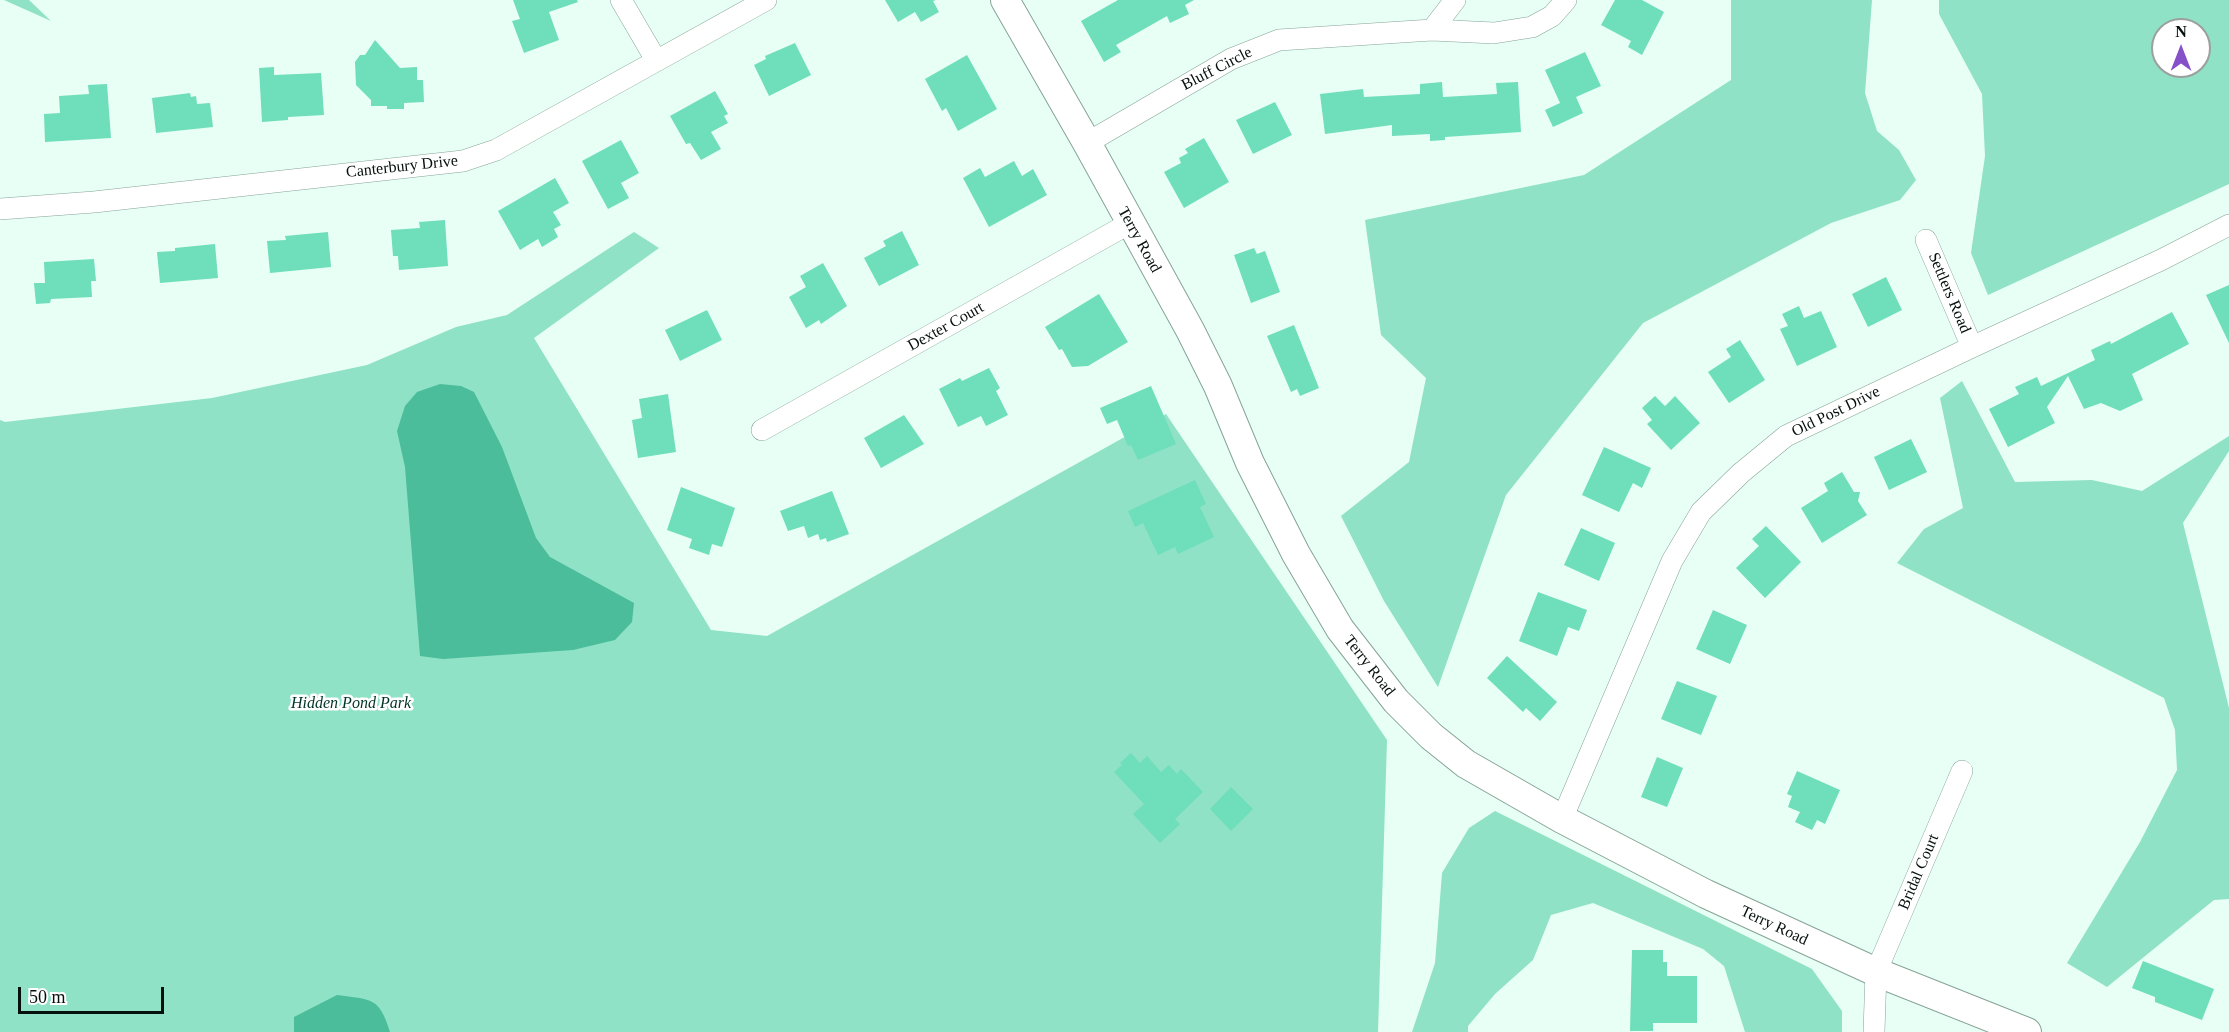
<!DOCTYPE html>
<style>
body{margin:0}
#map{position:relative;width:2229px;height:1032px;overflow:hidden;background:#e7fff5;font-family:"Times New Roman",serif}
canvas{display:block}
.north{position:absolute;left:2151px;top:18px;width:60px;height:60px;box-sizing:border-box;background:#fff;border:2px solid #9b9f9e;border-radius:50%;rotate:0deg;font-size:16px;font-weight:700;line-height:24px;text-align:center;color:#06100c}
.north::after{content:'';display:block;margin:auto;width:21px;height:27px;background:#8651c8;clip-path:polygon(50% 0,100% 100%,50% 72%,0 100%)}
.scale{position:absolute;left:18px;top:987px;width:146px;height:27px;box-sizing:border-box;border:3px solid #06100c;border-top:0;padding-left:8px;font-size:18px;line-height:21px;white-space:nowrap;color:#06100c;-webkit-text-stroke:4px #fff;paint-order:stroke}
</style>
<div id="map">
<canvas width="2229" height="1032"></canvas>
<div class="north">N</div>
<div class="scale">50 m</div>
</div>
<script>
const c = document.querySelector('canvas').getContext('2d');
c.lineJoin = 'round';
function paint(path, color) {
  c.fillStyle = color;
  c.fill(path, 'evenodd');
}
function trace(path, color, width, dash) {
  c.strokeStyle = color;
  c.lineWidth = width;
  c.lineCap = dash ? 'butt' : 'round';
  c.setLineDash(dash || []);
  c.stroke(path);
}
function label(font, color, halo, rows, align = 'center') {
  c.font = font + ' "Times New Roman",serif';
  c.lineWidth = 5;
  c.setLineDash([]);
  c.textBaseline = 'middle';
  c.strokeStyle = halo;
  c.fillStyle = color;
  for (const [text, x, y, turn = 0] of rows) {
    c.save();
    c.translate(x, y);
    c.rotate((+turn || 0) * Math.PI / 180);
    c.textAlign = isNaN(turn) ? turn : align;
    if (halo) c.strokeText(text, 0, 0);
    c.fillText(text, 0, 0);
    c.restore();
  }
}
paint(new Path2D(`
 M4,0H29L51,21Z
 M1731,0H1872L1865,93L1877,131L1899,150L1916,180L1900,200L1831,223L1643,323L1506,495L1438,687L1384,601L1341,516L1409,462L1426,378L1381,335L1365,220L1584,175L1731,80Z
 M1939,0H2229V184L1988,295L1971,253L1985,156L1982,94L1939,14ZM2163,30H2199V66H2163Z
 M634,232L659,248L534,338L711,630L767,636L1166,414L1387,740L1378,1032H0V420L5,422L212,398L367,365L456,327L507,315Z
 M1962,381L2015,482L2092,480L2142,491L2229,436V451L2183,523L2229,708V899L2214,900L2107,987L2067,963L2140,842L2177,770L2175,730L2164,698L1897,563L1924,529L1963,508L1940,398Z
 M1495,811L1812,969L1842,1011V1032H1745L1724,966L1703,949L1593,903L1551,915L1533,960L1495,994L1468,1026V1032H1412L1435,963L1442,873L1469,828Z`), '#8fe2c5');
paint(new Path2D(`
 M440,384L461,386L474,392L502,447L536,538L550,557L634,603L632,622L615,640L573,650L443,659L420,656L405,467L397,431L405,406L417,392Z
 M337,995C371,1000 379,996 390,1032H294V1017Z`), '#4bbd9a');
paint(new Path2D(`
 M513,0H577L578,2L549,12L559,40L524,53L512,21L520,19Z
 M885,0H936L933,1L939,12L921,22L915,12L898,22Z
 M1118,0H1194L1185,5L1189,14L1170,23L1167,16L1116,45L1121,52L1104,62L1081,21Z
 M1615,0H1642L1664,12L1642,55L1628,47L1631,41L1601,25Z
 M375,40L400,68L417,67V80H423L424,102L404,103V109H387V106H371V100L356,85L355,62L360,55H365Z
 M795,43L811,75L769,96L754,65L766,59L765,56Z
 M1585,52L1601,86L1576,97L1583,113L1553,127L1545,110L1560,103L1545,70Z
 M967,55L997,109L958,131L946,108L942,111L925,79Z
 M274,67V75L321,73L324,115L288,117V120L262,122L259,68Z
 M1442,82L1443,97L1497,94L1496,83L1518,82L1521,132L1445,137V140L1430,141V134L1392,136V125L1325,134L1320,94L1363,89L1364,97L1420,94V84Z
 M107,84L111,138L45,142L44,114L60,113L59,96L89,94L88,85Z
 M715,91L728,114L724,116L728,123L711,132L721,149L701,160L690,143L686,144L670,116Z
 M190,93L191,97L196,96L197,104L210,103L213,127L156,133L152,98Z
 M1275,102L1292,135L1253,154L1236,120Z
 M1204,138L1229,182L1184,208L1164,172L1181,163L1179,158L1188,153L1185,149Z
 M621,140L639,173L621,183L629,198L608,209L582,161Z
 M1014,161L1022,176L1033,169L1047,195L989,227L963,178L980,168L985,177Z
 M555,178L569,203L553,212L561,225L554,229L558,237L542,247L538,239L520,250L498,211Z
 M445,220L448,266L399,270L398,256H393L391,230L420,228L419,222Z
 M902,231L919,265L879,286L864,258L886,246L883,241Z
 M328,232L331,267L270,273L267,241L286,240L285,236Z
 M215,244L218,278L160,283L157,252L175,251V248Z
 M1254,248L1257,254L1265,251L1280,292L1251,303L1234,255Z
 M94,259L96,281H91L92,297L51,299L50,303L36,304L34,283H45L44,262Z
 M823,263L847,306L821,324L819,320L806,328L789,297L806,287L800,276Z
 M1886,277L1902,310L1868,327L1852,294Z
 M2229,285V343L2206,295Z
 M1099,294L1128,342L1088,366L1072,367L1062,349L1059,350L1045,327Z
 M1799,306L1804,318L1821,311L1837,347L1797,366L1780,329L1788,326L1782,314Z
 M707,310L722,340L680,361L665,330Z
 M2172,312L2189,344L2132,374L2143,400L2120,411L2101,403L2084,409L2068,376L2047,407L2055,423L2008,447L1989,409L2019,394L2015,387L2037,377L2041,386L2095,360L2091,350L2110,341L2111,344Z
 M1294,325L1319,388L1300,396L1297,389L1291,392L1267,336Z
 M1740,340L1765,380L1729,403L1708,372L1731,357L1726,349Z
 M989,368L1000,388L996,391L1008,415L986,426L981,416L958,427L939,389L960,378L962,381Z
 M1151,386L1176,444L1138,460L1131,445L1128,446L1117,420L1107,424L1100,408Z
 M668,394L676,452L638,458L632,420L642,418L639,399Z
 M1655,396L1665,406L1675,396L1700,423L1671,450L1647,424L1652,420L1642,408Z
 M904,415L924,444L881,468L864,438Z
 M1911,439L1927,472L1889,490L1874,457Z
 M1604,447L1651,468L1642,488L1633,483L1619,512L1582,495Z
 M1842,472L1854,492H1860L1858,501L1867,515L1822,543L1801,508L1828,491L1824,483Z
 M1195,480L1206,504L1200,507L1214,537L1178,554L1175,547L1158,555L1143,523L1135,527L1128,511Z
 M681,487L735,508L722,547L712,544L709,555L689,548L692,539L667,530Z
 M832,491L849,534L827,542L826,538L820,540L818,534L808,538L804,526L788,531L780,511Z
 M1766,526L1801,562L1765,598L1736,568L1759,546L1752,539Z
 M1581,528L1615,543L1599,581L1564,565Z
 M1538,592L1587,610L1579,631L1568,627L1557,656L1519,641Z
 M1713,610L1747,625L1730,664L1696,649Z
 M1507,656L1557,702L1540,721L1526,708L1523,712L1487,678Z
 M1677,681L1717,696L1701,735L1661,719Z
 M1131,753L1140,763L1147,756L1161,772L1169,765L1177,774L1181,769L1203,792L1175,819L1180,824L1160,843L1133,814L1144,804L1114,772L1122,765L1120,763Z
 M1657,757L1683,768L1667,807L1641,797Z
 M1797,771L1840,790L1825,824L1817,820L1812,830L1795,822L1800,812L1788,807L1792,796L1787,794Z
 M1231,787L1253,809L1231,831L1210,809Z
 M1632,950H1663V962H1667V976H1697V1023H1653V1031H1630Z
 M2143,961L2214,989L2202,1020L2155,1002V997L2132,988Z`), '#6fdeba');
const street = new Path2D(`
 M621,0L656,60
 M1432,30L1455,0
 M1087,143L1231,59L1279,40L1432,30L1494,33L1532,27L1552,16L1566,0
 M0,209L94,202L463,161L496,150L766,0
 M1926,240L1972,347
 M762,430L1130,223
 M1562,819L1672,561L1701,512L1741,473L1786,436L1972,347L2161,260L2229,225
 M1874,1032L1876,972L1962,771`);
const secondary = new Path2D(`
 M1005,0L1087,143L1190,330L1218,386L1250,463L1296,554L1340,629L1396,701L1431,736L1466,764L1562,819L1706,894L1876,972L2027,1032`);
trace(street, '#87a398', 22);
trace(secondary, '#87a398', 30);
trace(street, '#fff', 21);
trace(secondary, '#fff', 28);
label('16px', '#06100c', '#fff', [
 ["Bluff Circle",1217,69,-27],
 ["Canterbury Drive",402,167,-6],
 ["Terry Road",1139,240,61],
 ["Settlers Road",1949,293,67],
 ["Dexter Court",946,327,-29],
 ["Old Post Drive",1836,412,-26],
 ["Terry Road",1369,666,52],
 ["Bridal Court",1919,872,-67],
 ["Terry Road",1774,926,25]
]);
label('italic 16px', '#003325', '#fff', [
 ["Hidden Pond Park",351,704]
]);
</script>
